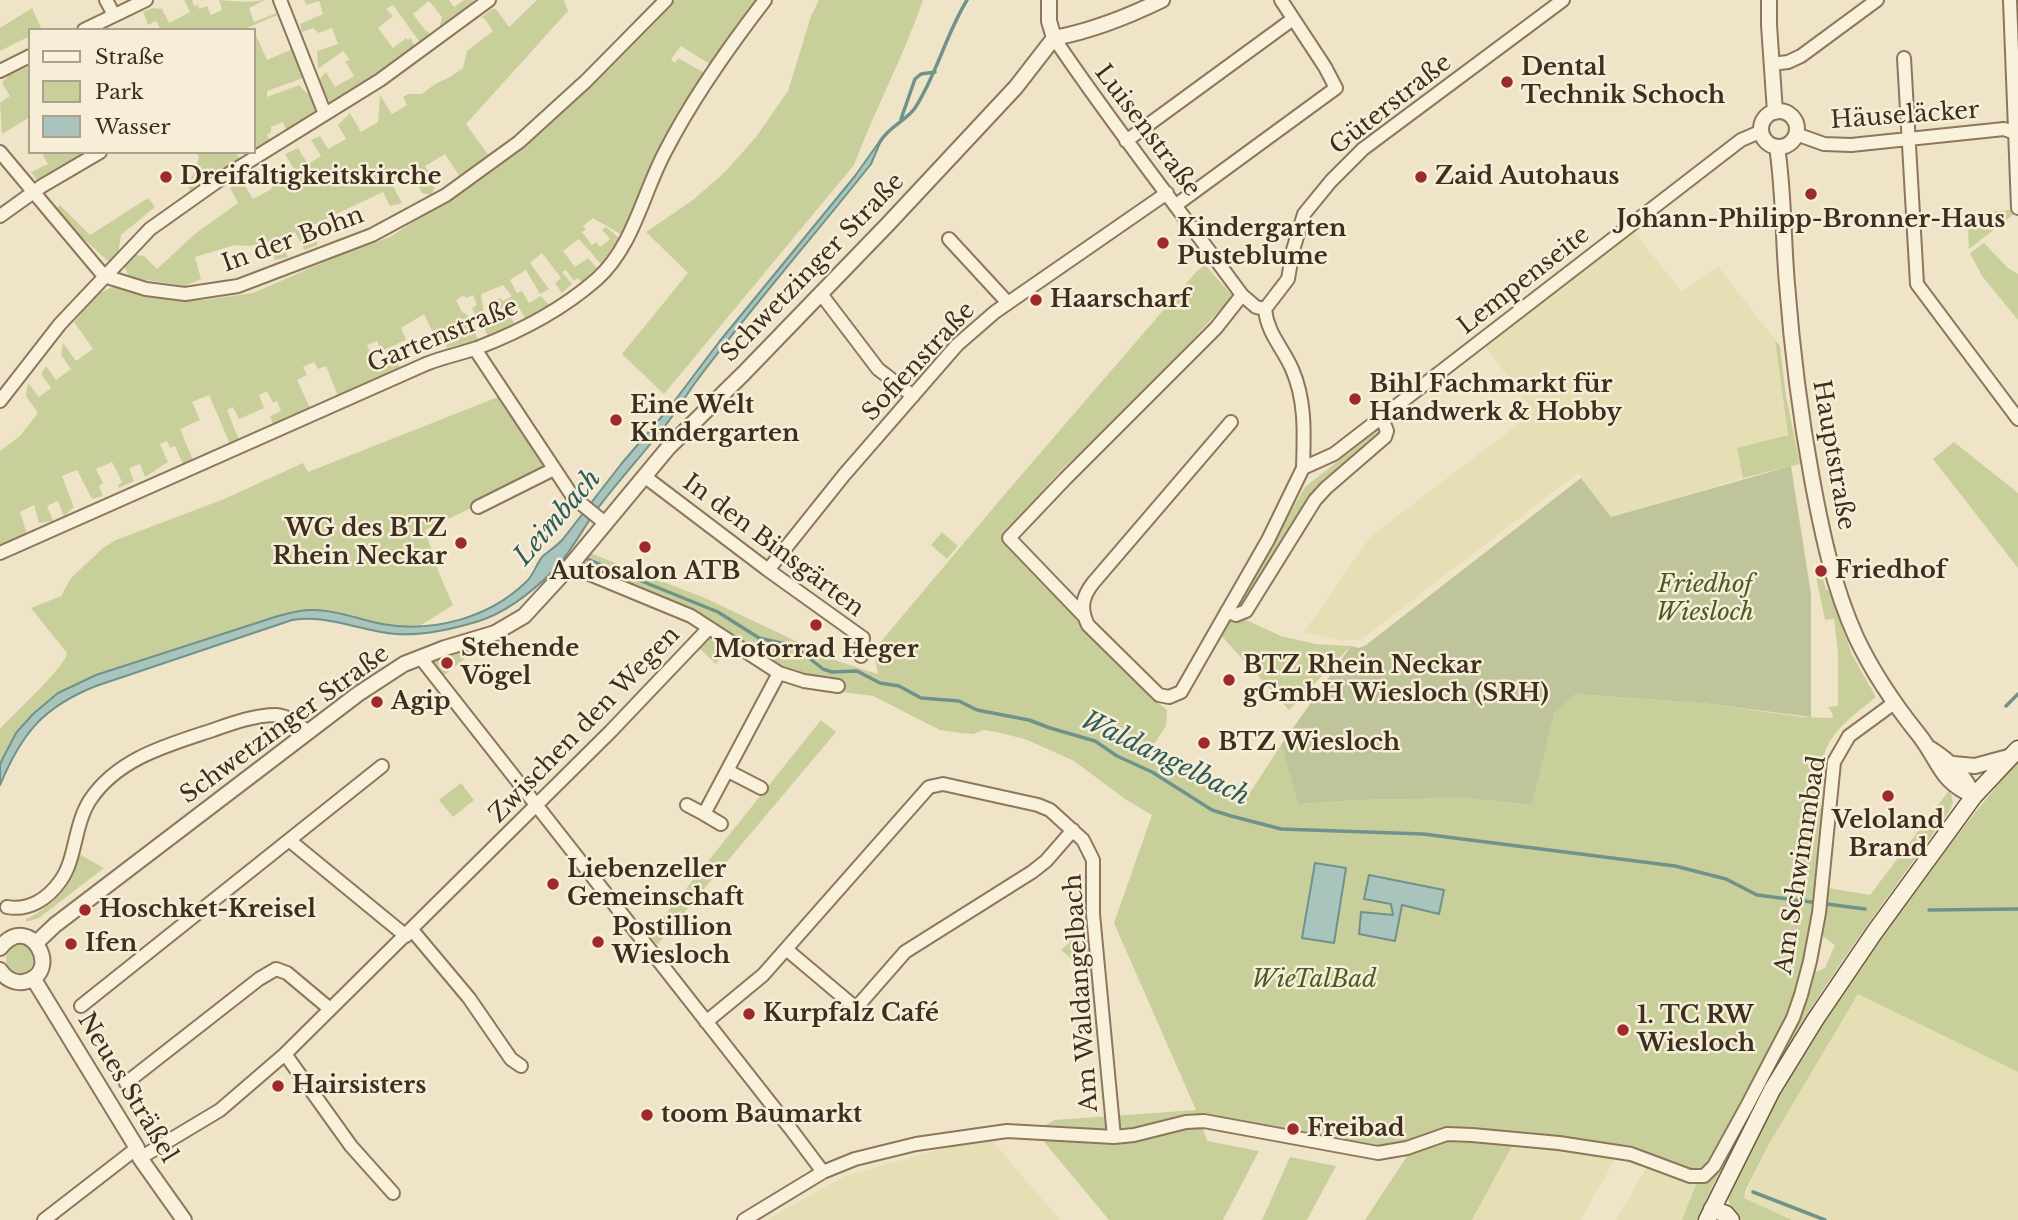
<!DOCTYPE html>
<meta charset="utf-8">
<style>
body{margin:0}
#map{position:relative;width:2018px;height:1220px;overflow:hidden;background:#f0e4c8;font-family:"Libre Baskerville",serif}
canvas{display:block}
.legend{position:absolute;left:28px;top:28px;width:228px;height:126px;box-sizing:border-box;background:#f7eed8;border:2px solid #ada18e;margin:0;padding:9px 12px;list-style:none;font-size:21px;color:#3d2e20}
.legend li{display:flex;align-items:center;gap:14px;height:35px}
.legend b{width:35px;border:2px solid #ada18e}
</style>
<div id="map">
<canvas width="2018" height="1220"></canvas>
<ul class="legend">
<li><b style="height:9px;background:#faf1dc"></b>Straße</li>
<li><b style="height:19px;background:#c9cf9b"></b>Park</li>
<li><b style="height:19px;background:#a9c4bc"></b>Wasser</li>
</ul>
</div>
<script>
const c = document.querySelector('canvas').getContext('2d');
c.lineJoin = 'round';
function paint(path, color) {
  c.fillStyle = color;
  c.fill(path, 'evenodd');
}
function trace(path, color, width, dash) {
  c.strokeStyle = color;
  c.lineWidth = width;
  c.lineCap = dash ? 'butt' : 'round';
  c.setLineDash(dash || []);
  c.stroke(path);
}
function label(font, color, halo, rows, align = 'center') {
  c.font = font + ' "Libre Baskerville",serif';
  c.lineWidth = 5;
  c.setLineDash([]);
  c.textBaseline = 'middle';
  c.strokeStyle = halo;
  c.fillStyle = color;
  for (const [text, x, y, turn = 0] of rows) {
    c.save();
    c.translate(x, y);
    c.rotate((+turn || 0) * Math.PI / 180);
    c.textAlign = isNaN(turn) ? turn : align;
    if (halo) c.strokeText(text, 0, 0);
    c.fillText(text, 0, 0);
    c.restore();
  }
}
paint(new Path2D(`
 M1634,232L1682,292L1718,266L1775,340L1788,436L1738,448L1743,478L1611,517L1578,473L1362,639L1342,641L1304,632L1371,536L1534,412L1485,346Z
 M1858,994L2018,1072V1220H1792L1744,1198L1769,1144Z
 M988,1136L1060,1220H766L845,1176Z
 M1512,1146L1616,1158L1580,1220H1472Z
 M1647,1167L1696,1184L1682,1220H1616Z`), '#e6deb5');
paint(new Path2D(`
 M184,0H192L194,6L198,5L199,9L207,6L211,15L222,10L219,0L247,2L265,0L249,8L254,22L279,12L280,14L242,30H161L156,21L148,25L143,12L153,8L162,9L169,23L190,12Z
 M304,0H449L454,7L464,0H473L475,3L439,29L442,17L429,1L413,14L425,30L432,35L421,44L393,5L386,9L393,16L378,28L393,48L406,38L408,40L411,38L415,48L366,83L331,105L319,80L326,72L335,87L354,76L345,61L350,60L343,51L318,69L317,51L338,44L332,28L318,33L313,28L302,32L300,24L323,14L319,1L306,5Z
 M537,0H564L568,11L466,124L489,156L460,177L445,154L425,166L436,184L431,195L422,193L411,173L392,184L402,203L390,206L383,192L311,226L318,245L304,250L295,232L280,239L288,257L275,260L269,241L250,246L235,245L195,257L201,279L185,286L129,277L124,265L136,255L144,256L157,269L196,233L238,203L230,188L242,181L253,199L270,190L280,177L294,169L285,154L298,148L308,164L321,156L311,140L320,136L328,149L346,139L338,125L350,113L361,132L378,122L380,95L392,114L407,105L403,97L408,94H422L435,84L450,77L463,68L467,51L493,31L484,18H481L492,9H496L509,27Z
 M674,0H758L711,65L681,46L671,59L675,63L678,58L705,73L658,152L622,235L593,218L583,226L586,229L582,232L592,245L596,242L600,247L610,239L602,230L606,227L619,238L601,264L579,239L563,251L575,267L588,258L597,268L582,282L578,278L574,281L566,270L562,272L572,284L562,293L555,283L561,278L542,253L530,263L549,289L540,294L526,270L510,280L517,293L522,291L529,303L541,296L549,305L525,318L519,308L512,314L507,307L499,309L496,300L500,298L503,301L512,296L503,285L481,294L484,314H487L491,324L511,317L514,323L489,337L472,308L477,305L473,295L466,298L464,295L456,300L462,312L468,315L478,340L447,348L445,341L441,342L437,333L434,335L424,314L401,328L406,340L381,351L377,341L367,345L376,366L396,357L400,368L338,396L326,366L318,369L314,362L303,367L307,375L297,380L310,408L273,424L270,416L281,411L277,401L273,403L267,391L259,395L264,408L239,419L233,407L227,410L239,440L230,444L209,395L192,402L200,420L180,429L193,460L183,464L175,446L170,448L167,441L160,444L168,462L145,477L140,464L129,468L134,481L119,488L118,485L122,482L112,462L96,469L103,483L99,486L103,496L92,499L77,470L62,476L74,507L64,516L58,501L47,506L53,521L39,523L34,505L20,512L27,534L0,548V451L20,436L38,413L26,396L28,383L39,397L51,388L41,374L46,366L56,380L71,369L61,355L63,343L76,361L93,349L74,322L98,294L114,286L148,297L203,300L253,293L340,255L390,237L471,184L544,130L622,54Z
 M819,0H923C904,56 875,109 854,165L664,394L622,354L688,273L646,232L693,200L725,172L756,137L788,91L811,16Z
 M32,8L42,30H30V36L0,51V28Z
 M254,31L267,60L295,48L306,77L267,91V97L299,85L313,99L316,107L314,113L287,132L283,122L271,127V132L267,135L271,142L248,158L244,152H254Z
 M30,66V117L2,134L0,103L10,96L2,83L8,76Z
 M41,152H88L38,182L31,172L48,164Z
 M196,152H236L241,160L192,193L188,188L199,158Z
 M148,198L155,207L121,235L118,254L109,262L53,211L60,205L90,235Z
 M2011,210L2014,214L1969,249L1967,213Z
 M1984,243L2008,268L2018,274V320L1982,276L1970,253Z
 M1205,265L1233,296L1136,400L1060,471L1004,535L1147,694L1167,710L1166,726L1148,753L1242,805L1281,745L1298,804L1358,800L1466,798L1532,805L1555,712L1576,694L1702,703L1803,717L1832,718L1833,715L1828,707L1838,706V653L1834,619L1825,620L1814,567L1819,565L1826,589L1830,592L1852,655L1876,697C1859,711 1840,724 1829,743C1812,774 1825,851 1828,888L1870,895L1950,789L1953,803L1949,812C1893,890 1834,967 1786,1050C1754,1105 1723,1162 1697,1220H1682L1696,1184L1616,1158L1512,1146L1472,1220H1365L1409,1153L1379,1156L1203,1128L1207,1141L1259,1151L1223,1220H1109L1040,1137L1039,1128L1055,1120L1196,1110L1114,923L1152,815L1125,799L1074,761L1025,739L996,732L983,730L973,734L961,733L940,730L873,696L842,692L804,681L709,628L704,616L585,565L584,561L590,553L707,599L840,662L878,674L875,658L878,645L1005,494L1197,271ZM1821,935L1835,945L1825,968L1816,972Z
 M1775,340L1780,346L1786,396L1800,464L1743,478L1737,448L1788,435Z
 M498,397L547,472L425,530L439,573L453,605L418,627L383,624L315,610L278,616C239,629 200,643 161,655C84,680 39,685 0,764V729C13,714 65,668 67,653L31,608L61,596L71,578L103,548L116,540L224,499L303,463L308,472Z
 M1379,429L1378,438L1324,479L1288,532L1245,603L1240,607L1238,602L1305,487Z
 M1954,442L2018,493V568L1933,459Z
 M942,532L958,546L947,559L931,545Z
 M1223,619L1246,620L1281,636L1315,644L1351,646L1289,710L1217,631Z
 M710,638L715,639L727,650L716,664L698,647L706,639Z
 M483,644L442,677L430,661Z
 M821,720L836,732L657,945L649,935Z
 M2018,761V1072L1858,994L1769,1144L1746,1189L1744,1198L1792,1220H1742C1734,1212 1728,1207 1728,1195C1802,1037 1905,894 2018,761Z
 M461,783L474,800L453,817L439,800Z
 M77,853L104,868L39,918L26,922V919C44,911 64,895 73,876C76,870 76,860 77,853Z
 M1088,914L1091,961L1076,963L1061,950L1069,943V934Z
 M6 959a14 14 0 1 1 28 0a14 14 0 1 1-28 0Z
 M1290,1157L1336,1166L1307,1220H1262Z`), '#c9cf9b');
paint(new Path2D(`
 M1791,466L1811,594V717L1702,703L1576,694L1555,712L1532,805L1466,798L1358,800L1298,804L1281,745L1351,646L1359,648L1366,645L1581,478L1611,517Z`), '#bfc49a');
const water = new Path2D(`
 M882,138L871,164C813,237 751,308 695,383C685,397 676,412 665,426C643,454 619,480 598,508C582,529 571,553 553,571C533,591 507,612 479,621C453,629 423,636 396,634C360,631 328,614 292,620L96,686C43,707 22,733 0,785V764L16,733L33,714L58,693L96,675L278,616C289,613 302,609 314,610C337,610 360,620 382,624C433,633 489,618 526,582C534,575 537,562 543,556C550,550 557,546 563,539L622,463L670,407L719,342L855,176Z
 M1315,863L1346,868L1334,943L1302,938Z
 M1369,875L1444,890L1439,914L1402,905L1395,941L1359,934L1361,912L1393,915L1391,904L1364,899Z`);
paint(water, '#a9c4bc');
trace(water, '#6f938a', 2);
trace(new Path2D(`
 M901,119L915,79L921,74L935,72
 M880,142C888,127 906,121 915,108C937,74 946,34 967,0
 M582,557L718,612L759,638L794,646L823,669L832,672L857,671L880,683L899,686L921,698L959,701L977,710L1029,720L1050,728L1095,741L1117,756L1152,772L1212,810L1231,816L1281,829L1423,834L1675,866L1726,879L1757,895L1865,909
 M2006,706L2018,694
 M1929,910L2018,909
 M1753,1192L1825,1220`), '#6f938a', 3.5);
const minor = new Path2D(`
 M106,0L114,15
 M280,0L325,114
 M2010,0L2018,208
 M84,30L146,0
 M1054,38C1113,126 1179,209 1242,295L1256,307L1265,309C1267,333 1283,348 1292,369C1306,401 1304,434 1303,468
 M1904,58L1917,284L2018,419
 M1771,64L1788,62L1801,56L1877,0
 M0,71L30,56
 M1796,134L1824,144L1851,145L2004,129L2018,134
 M1126,141L1293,19
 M0,152L104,276L146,289L185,294L238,286L372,235L446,195L519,142L586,81L666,0
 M1176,205L1336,88L1325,67L1281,0
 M0,216L42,186L100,152
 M949,239L1008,303
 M821,294L878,369L913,396
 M1265,309L1288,279L1293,250L1304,214L1331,181L1363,149L1563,0
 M475,349L573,497L605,523
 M0,401L60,324L150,229L222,178L380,80L489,0
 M1231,422L1093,583C1082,597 1080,609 1088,625L1159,695L1169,697L1181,692L1268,540L1303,468L1334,454L1741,140L1762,131
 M644,476L768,570L863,638L861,656
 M478,507L554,469
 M0,553L426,364C443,357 460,354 477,348C519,332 563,309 597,279C633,247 643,193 665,152C692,99 728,48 765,0
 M570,566L691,616L779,673L804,681L838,686
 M768,570L844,475L957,345L995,312L1167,193
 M1227,611L1236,615L1246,611L1315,500L1326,488L1385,437L1387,431L1382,418
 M1083,615L1009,538L1065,479L1216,328L1242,295
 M420,657L790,1128L823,1172
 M728,771L761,788
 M687,805L704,814L779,673
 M704,814L721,824
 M289,840L406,936
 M7,907C29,911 48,899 61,880C76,859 74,825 90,800C118,758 168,745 213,730C233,723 255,715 276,715C289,716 298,724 308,732
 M412,930L469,998L511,1059L521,1066
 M786,949L856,1008L905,952L1032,872L1046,861L1073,830
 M81,1006L382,766
 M706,1022L763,975L929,787L943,784L1038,805L1050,810L1083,840L1093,860V914L1114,1137
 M285,1054L351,1146L393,1193
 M126,1083L259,979L276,969L287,973L330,1009
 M140,1158L220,1110L285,1054L611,731L709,628
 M44,1220L137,1148
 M744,1220L823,1172L855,1159L916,1144L1007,1131L1114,1137L1134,1135L1186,1122L1204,1121L1378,1153L1407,1148L1447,1134L1472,1135L1559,1143L1631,1154L1690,1176H1704L1714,1166L1747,1106L1793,1018L1801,995L1810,961L1819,913L1834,762L1849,736L1894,703`);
const tertiary = new Path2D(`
 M1049,0V21L1054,38
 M1769,0V25L1775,112
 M1054,38C1092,31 1127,17 1162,0
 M1761 129a18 18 0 1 1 36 0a18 18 0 1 1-36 0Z
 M1777,147C1784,192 1783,239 1787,284C1792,350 1800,414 1812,479C1822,533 1833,586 1856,637C1873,673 1894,704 1919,735C1940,762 1939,781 1974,796
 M1931,749C1951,762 1964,775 1974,796
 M1953,764L1975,766L2012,756
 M36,943L55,925L358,694L404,664L445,648L495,633L524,616L570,566L668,448L744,373L889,223L1016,87L1054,38
 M0,948C30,909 65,975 23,982C13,983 5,978 0,970
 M33,978L137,1148L140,1158L184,1220`);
const secondary = new Path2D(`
 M1712,1209L1726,1214L1731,1220
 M1707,1220L1772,1090L1815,1020L1874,933L1974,796L2018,749`);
trace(minor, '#8d765c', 16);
trace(tertiary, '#8d765c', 18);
trace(secondary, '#6f573f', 19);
trace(minor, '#faf1dc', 12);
trace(tertiary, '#faf1dc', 14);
trace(secondary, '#faf1dc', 16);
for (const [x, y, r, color] of [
 [1507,82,7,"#9e2a2b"],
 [166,177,7,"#9e2a2b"],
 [1421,177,7,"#9e2a2b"],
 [1811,194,7,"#9e2a2b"],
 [1163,243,7,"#9e2a2b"],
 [1036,300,7,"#9e2a2b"],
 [1355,399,7,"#9e2a2b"],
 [616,420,7,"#9e2a2b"],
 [461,543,7,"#9e2a2b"],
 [645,547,7,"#9e2a2b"],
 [1821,571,7,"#9e2a2b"],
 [816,625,7,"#9e2a2b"],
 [447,663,7,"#9e2a2b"],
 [1229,680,7,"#9e2a2b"],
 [377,702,7,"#9e2a2b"],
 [1204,743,7,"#9e2a2b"],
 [1888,796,7,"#9e2a2b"],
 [553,884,7,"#9e2a2b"],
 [85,910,7,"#9e2a2b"],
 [598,942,7,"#9e2a2b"],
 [71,944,7,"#9e2a2b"],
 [749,1014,7,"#9e2a2b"],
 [1623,1030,7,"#9e2a2b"],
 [278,1086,7,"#9e2a2b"],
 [647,1115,7,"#9e2a2b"],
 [1293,1129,7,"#9e2a2b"]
]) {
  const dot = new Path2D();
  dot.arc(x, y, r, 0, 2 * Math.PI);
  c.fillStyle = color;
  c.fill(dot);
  trace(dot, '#f7eed8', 2.5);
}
label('bold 24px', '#3d2e20', '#f7eed8', [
 ["Dental",1521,68],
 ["Technik Schoch",1521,96],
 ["Dreifaltigkeitskirche",180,177],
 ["Zaid Autohaus",1435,177],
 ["Johann-Philipp-Bronner-Haus",1811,220,"center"],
 ["Kindergarten",1177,229],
 ["Pusteblume",1177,257],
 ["Haarscharf",1050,300],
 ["Bihl Fachmarkt für",1369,385],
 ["Handwerk & Hobby",1369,413],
 ["Eine Welt",630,406],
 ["Kindergarten",630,434],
 ["WG des BTZ",447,529,"right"],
 ["Rhein Neckar",447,557,"right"],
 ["Friedhof",1835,571],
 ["Autosalon ATB",645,572,"center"],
 ["Stehende",461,649],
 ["Vögel",461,677],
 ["Motorrad Heger",816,650,"center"],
 ["BTZ Rhein Neckar",1243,666],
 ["gGmbH Wiesloch (SRH)",1243,694],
 ["Agip",391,702],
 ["BTZ Wiesloch",1218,743],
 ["Veloland",1888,821,"center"],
 ["Brand",1888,849,"center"],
 ["Liebenzeller",567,870],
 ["Gemeinschaft",567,898],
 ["Hoschket-Kreisel",99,910],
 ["Postillion",612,928],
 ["Wiesloch",612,956],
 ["Ifen",85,944],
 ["Kurpfalz Café",763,1014],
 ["1. TC RW",1637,1016],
 ["Wiesloch",1637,1044],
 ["Hairsisters",292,1086],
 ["toom Baumarkt",661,1115],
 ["Freibad",1307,1129]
], 'left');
label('24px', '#3d2e20', '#f7eed8', [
 ["Güterstraße",1391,105,-38],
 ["Häuseläcker",1905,116,-4],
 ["Luisenstraße",1147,131,53],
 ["In der Bohn",293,240,-20],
 ["Schwetzinger Straße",813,268,-46],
 ["Lempenseite",1524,281,-38],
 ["Gartenstraße",443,336,-22],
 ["Sofienstraße",919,362,-47],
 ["Hauptstraße",1833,455,80],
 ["In den Binsgärten",773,546,37],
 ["Schwetzinger Straße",285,725,-36],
 ["Zwischen den Wegen",585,725,-46],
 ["Am Schwimmbad",1801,865,-81],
 ["Am Waldangelbach",1082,993,-94],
 ["Neues Sträßel",127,1088,59]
]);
label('italic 24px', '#4d5a26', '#f7eed8', [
 ["Friedhof",1705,585],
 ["Wiesloch",1705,613],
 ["WieTalBad",1314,980]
]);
label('italic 26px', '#2f5d5a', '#f7eed8', [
 ["Leimbach",558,518,-49],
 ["Waldangelbach",1165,759,26]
]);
</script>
